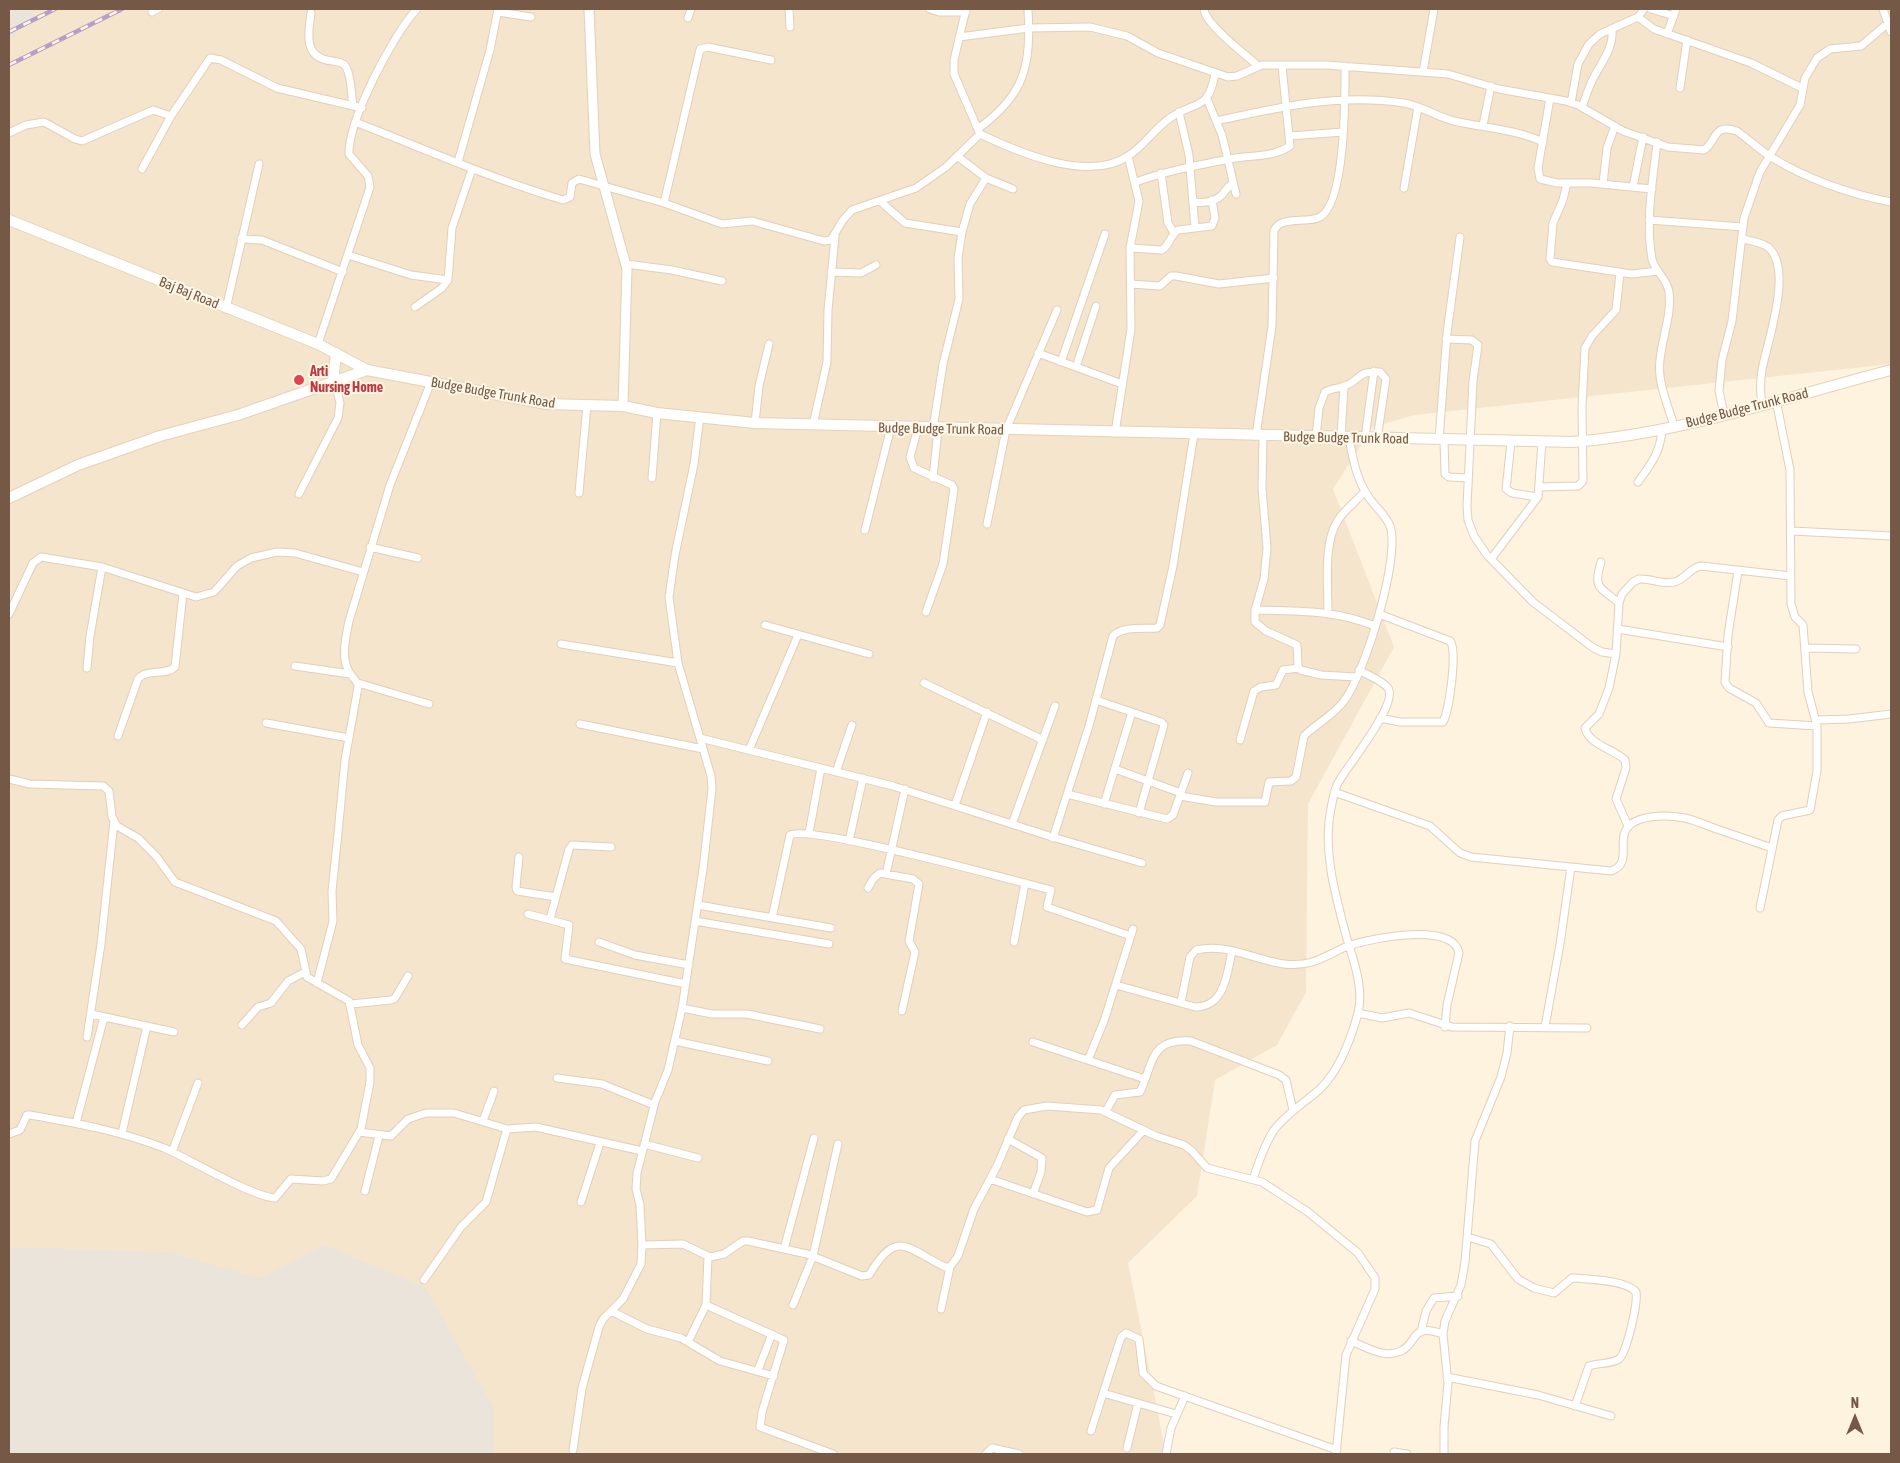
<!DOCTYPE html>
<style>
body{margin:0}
#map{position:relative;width:1900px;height:1463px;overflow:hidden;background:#fdf3df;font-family:"Asap Condensed",sans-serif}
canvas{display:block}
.frame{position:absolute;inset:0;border:10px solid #755946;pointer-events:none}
.north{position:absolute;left:1830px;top:1393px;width:50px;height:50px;-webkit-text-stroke:4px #fff7e6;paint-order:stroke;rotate:0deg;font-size:14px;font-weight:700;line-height:20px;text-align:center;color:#755946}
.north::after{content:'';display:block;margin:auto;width:18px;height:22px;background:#755946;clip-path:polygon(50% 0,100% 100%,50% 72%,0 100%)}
</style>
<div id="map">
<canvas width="1900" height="1463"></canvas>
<div class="frame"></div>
<div class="north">N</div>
</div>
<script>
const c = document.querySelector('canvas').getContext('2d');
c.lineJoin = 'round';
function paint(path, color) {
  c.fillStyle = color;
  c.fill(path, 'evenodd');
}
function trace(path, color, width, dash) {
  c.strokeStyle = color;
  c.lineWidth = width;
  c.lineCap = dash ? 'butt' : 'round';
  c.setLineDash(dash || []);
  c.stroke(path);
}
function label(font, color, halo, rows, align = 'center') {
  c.font = font + ' "Asap Condensed",sans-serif';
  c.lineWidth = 4;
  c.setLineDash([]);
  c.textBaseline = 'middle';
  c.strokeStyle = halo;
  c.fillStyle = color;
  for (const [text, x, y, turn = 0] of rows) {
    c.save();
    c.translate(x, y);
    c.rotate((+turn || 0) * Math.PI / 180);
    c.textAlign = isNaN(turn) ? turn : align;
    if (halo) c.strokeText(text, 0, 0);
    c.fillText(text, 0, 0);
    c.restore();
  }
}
paint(new Path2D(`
 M9,9H1891V364L1414,415L1373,427L1333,489L1394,647L1308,804L1306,992L1277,1045L1215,1080L1197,1196L1128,1263L1166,1454H9Z`), '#f5e5cd');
paint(new Path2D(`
 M9,9H38L9,41Z
 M324,1245L425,1287L494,1409V1454H9V1247L169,1252L261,1278Z`), '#ebe4db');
const minor = new Path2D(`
 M789,9L790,27
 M930,9L939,12H966
 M1204,9C1205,24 1245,54 1257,65
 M1651,9L1674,16
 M1883,9L1891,32
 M152,12L158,9
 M498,12L531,17
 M311,13C308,34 303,58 332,61C338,62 343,62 346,67C352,77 351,95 353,106
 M1638,17L1654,29L1751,63L1802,88
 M688,18L691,9
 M1667,34L1676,9
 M959,37L1029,28L1090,27L1127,36L1158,53L1228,77L1237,76L1262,65H1326L1448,74L1499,89L1566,101L1578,105L1623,131L1668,147L1704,150C1718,140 1712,123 1737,131C1748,139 1759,149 1771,157C1807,179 1850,194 1891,202
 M1423,72L1434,9
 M1680,88L1687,40
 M1550,98L1538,168L1540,179L1557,183H1591L1652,189
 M1207,99L1222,135L1236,194
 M1571,103L1578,64L1589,44L1600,34L1638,17L1644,9
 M1582,107C1585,99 1588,89 1592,81C1600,64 1614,49 1612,29
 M1179,112L1189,155L1195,228
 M1216,121C1279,107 1339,93 1404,103C1422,106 1437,117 1454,121C1485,128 1514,129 1543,142
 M355,122C425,149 492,179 563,200L570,197L572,183L579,179L664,203L722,224L752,221L824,241L831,240L843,220L852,210L916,188L946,167L980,134L954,74V60L966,9
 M1483,125L1491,86
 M979,128C1026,94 1031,64 1028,9
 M9,133L26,125L44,122L75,139L82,141L153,110L171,116
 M980,134C1018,152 1088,183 1128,156C1144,146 1154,129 1170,118C1196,100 1208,112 1215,74
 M1290,136L1343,132
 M1657,142C1653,180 1645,221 1652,259C1655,272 1667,278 1669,292C1672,315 1662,337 1660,360C1657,382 1668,405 1674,426
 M957,156L986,178L1013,189
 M458,162L490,50L498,9
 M142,169L171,116L210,58L221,60L277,88L362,108
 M1161,173L1168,223L1174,233
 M1136,182C1166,171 1198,165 1230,159C1250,155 1272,158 1290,146L1282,66
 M1567,183L1563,200L1553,223L1550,259L1552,262L1632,274L1658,271
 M1603,184L1607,148L1615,126
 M1633,187L1643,137
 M1404,188L1418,107
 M880,201L905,223L962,232
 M1193,202C1202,203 1214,203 1222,195C1226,190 1227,187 1233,183
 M664,203L700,49L708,47L771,60
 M1649,220L1743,227
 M241,239L262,240L343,272
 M1743,239C1751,241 1761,242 1768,247C1794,269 1767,342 1762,370C1760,382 1760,392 1762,404
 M1130,248L1162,250C1170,245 1170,235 1178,230L1212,226L1215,218L1212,200
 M348,255L411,275L448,280
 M626,264L672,270L722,281
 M831,272L861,273L876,265
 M1131,284L1160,286L1171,276H1176L1219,284L1274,278
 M415,307L442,288L448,280L452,228L472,169
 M226,309L259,164
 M1446,339L1472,340L1478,345L1473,381L1467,506L1468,520L1474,536L1487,555L1533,602L1592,647L1602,652L1616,654
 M318,344L370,187L368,176L349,154C348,121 393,34 417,9
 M1038,353L1122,384
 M1061,362L1105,234
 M1076,367L1096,306
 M1724,414L1719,391L1722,360L1732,321L1744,218L1760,172L1800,105L1805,78L1817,58L1830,49L1861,46L1887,24
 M755,423L759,386L769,344
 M813,425L827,362L828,310L835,237
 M918,428L910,457L914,468L952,485L954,489L943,564L926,612
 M933,429L943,364L959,299L958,258L962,232L970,204L986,178
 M1115,433L1131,329L1130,248L1139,201L1128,156
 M1256,436L1272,326L1274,231C1280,215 1308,224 1320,217C1346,202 1345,94 1345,66
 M1263,436L1262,488L1267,548L1264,579L1255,610V622L1266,631L1297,645L1298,665L1300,670L1321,675L1356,677
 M1316,437L1319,408L1325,392C1331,388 1338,389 1345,386C1363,379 1355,371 1380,372L1386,379L1377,439
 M1341,438L1344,386
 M1365,438L1374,371
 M1439,440L1447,333L1460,237
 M1444,440L1445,474L1449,477L1468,478
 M1511,442L1506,489L1512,493L1538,497
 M652,478L657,413
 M933,478L938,429
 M1638,482C1651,464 1661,452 1662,428
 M1540,487L1578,486L1583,481L1582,407L1585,348L1592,336L1616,310L1620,273
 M579,493L587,405
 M299,494L338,418L340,403L335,382
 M987,524L1006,430L1057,310
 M865,530L891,427
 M1792,531L1891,536
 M370,547L418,558
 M1491,559L1538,497L1542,442
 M1601,562C1593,589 1599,586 1619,603
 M1738,571L1728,635L1725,682L1729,688L1756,703L1769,723L1817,726
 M1255,610C1298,611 1335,610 1375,626
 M1328,613C1328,587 1323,542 1338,520C1345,509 1357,501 1365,491
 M9,614L33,563L41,557L102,567L196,597L214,592L237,566L251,558L277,552L295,553L363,572
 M1379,614L1450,641C1458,649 1449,712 1443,722H1400L1380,718
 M765,625L869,654
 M1618,629L1728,647
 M561,644L678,663
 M1805,648L1856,649
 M295,666L350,674
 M87,668L90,636L102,567
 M358,683L429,704
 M924,683L1043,740
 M1096,700L1161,722L1164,725L1139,813
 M1816,720L1849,719L1891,714
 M266,723L349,738
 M580,724L703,749
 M118,736L138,679C147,668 166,676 175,667L183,593
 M700,738L893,786L1049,836L1142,863
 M1240,740L1254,691L1261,687L1276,685L1283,670L1299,668
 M749,750L798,635
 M1115,769L1181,793
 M836,772L852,725
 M9,779L30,784L103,786L109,791L112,817L117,826L138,838L156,856L175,882L276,921L301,949L307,977L349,1001L358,1045L370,1068V1082L361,1129L331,1179L323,1181L291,1179L275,1198C253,1197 189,1159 164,1148C120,1131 76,1123 30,1115H27L20,1130L9,1134
 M1334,792L1430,826L1460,853L1471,857L1611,871C1629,865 1621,849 1624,835C1629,813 1668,815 1685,818C1694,820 1703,824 1711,827C1731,834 1752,841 1772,848
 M1067,794L1167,819L1173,815L1188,773
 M1180,796L1216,802H1265L1269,782L1291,781L1296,777L1304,736C1317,723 1333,716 1344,701C1364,675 1401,558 1390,526C1386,515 1374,506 1368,496C1356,478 1353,459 1349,438
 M1104,804L1132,712
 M955,805L987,712
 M1012,824L1055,706
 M1628,826L1616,799L1626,768L1625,760C1614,749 1589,745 1585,728L1599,714L1609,688L1616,654L1619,603L1622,594L1633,582L1639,579C1650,578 1663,585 1674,582C1685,580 1689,568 1701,566L1791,576
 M809,833L821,768
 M1053,838L1089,726L1113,636C1122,626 1144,629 1157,628L1160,625L1173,566L1194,434
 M849,841L863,778
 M519,857L516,887L517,891L556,897
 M886,874L905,789
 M868,888L873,879L880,873L913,879L919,884L909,941L915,952L902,1011
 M698,905L831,928
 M1760,908L1778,820L1782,816L1810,810L1817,771V726L1808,692L1803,625L1795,617L1791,604L1790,470L1776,400
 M528,914L569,925L565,959L686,984
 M772,918L790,835C810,824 1015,881 1051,890L1047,907L1131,936
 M550,919L569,849L572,845L611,847
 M695,921L829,944
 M599,942L635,955L689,965
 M1014,942L1025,883
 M317,983L333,921L332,891L338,833L345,760L358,687C358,680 351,677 348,670C341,655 346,637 349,621L390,485L431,382
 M1116,985L1195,1007C1225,1007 1227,974 1232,951
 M1181,1002L1190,957L1196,950C1235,940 1273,974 1312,962C1326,958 1338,949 1351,945C1373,938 1453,922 1459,953L1447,1005L1445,1027
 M351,1004L391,1000L395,998L408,976
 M682,1008L712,1014H747L820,1029
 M1358,1013L1382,1018L1409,1013L1452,1027L1587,1028
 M91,1014L174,1032
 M242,1025L258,1007L271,1003L288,981L305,972
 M1545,1027L1560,944L1571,867
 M87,1037L101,944L114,821
 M675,1041L768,1061
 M1033,1042L1145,1079
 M1088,1060L1104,1021L1133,929
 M557,1078L602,1084L654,1105
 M1106,1111L1115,1095L1140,1092C1154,1062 1150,1038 1191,1041L1279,1075L1286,1080L1293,1110
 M483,1121L494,1091
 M76,1123L104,1017
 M359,1132L391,1136L408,1119L426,1113H454L507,1129L536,1127L642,1151
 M122,1133L147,1026
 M1008,1139L1042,1158L1041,1172L1033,1194
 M644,1144L698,1158
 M172,1152L198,1083
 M990,1179L1087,1212L1097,1210L1109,1168L1144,1130
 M1253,1179C1259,1162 1264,1145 1274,1130C1286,1114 1304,1103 1319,1090C1339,1071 1351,1039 1358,1013C1364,988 1354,962 1347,939C1336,897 1322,851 1331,808C1333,799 1334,791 1338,783C1347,766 1399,704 1388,688C1382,680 1367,675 1359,670
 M365,1191L379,1136
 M581,1202L600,1143
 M1467,1237L1491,1244L1518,1279L1534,1288L1554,1293L1572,1278C1588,1279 1626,1280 1636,1292C1638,1303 1627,1352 1619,1359C1612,1364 1597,1363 1589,1366L1575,1406
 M642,1245L683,1244L710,1257L724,1254L743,1241H748L807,1254L862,1276L869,1275C897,1228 906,1248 945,1267H950L958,1256L974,1209L997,1166L1018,1117L1024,1110L1047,1106L1101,1110L1156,1136L1184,1145L1192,1151L1207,1168L1262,1182L1308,1212L1358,1253L1375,1278V1289L1346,1355L1336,1454
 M784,1249L814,1138
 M708,1257L706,1305L784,1340L762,1412L760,1427L833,1454
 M424,1280L461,1227L486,1202L507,1129
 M793,1305L813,1256L838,1144
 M941,1309L950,1267
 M611,1311L647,1329L681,1338L720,1361L774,1376
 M1421,1332L1426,1311L1434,1298L1458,1296
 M1351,1341C1366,1347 1384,1359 1401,1351C1419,1343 1409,1322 1443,1334
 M688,1342L706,1305
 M758,1370L772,1334
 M1447,1377L1538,1395L1611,1416
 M1103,1393L1176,1414
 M1091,1431L1121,1337L1126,1333L1139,1339L1143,1373L1156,1386L1337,1450
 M1127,1448L1138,1403
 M573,1450L582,1388L599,1327L603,1319L623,1299L641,1264L642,1245L640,1205L636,1189L637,1173L655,1102L668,1070L682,1008L703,869L712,789L711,776L678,663L669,597L675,555L694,464L700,416
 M1394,1452L1407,1454
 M986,1454L992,1448L1019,1454
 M1166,1454L1171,1428L1185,1396
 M1444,1454V1427L1448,1383L1443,1334L1445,1321L1461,1285L1465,1262L1475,1141L1501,1077L1507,1053L1510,1026`);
const tertiary = new Path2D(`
 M589,9L595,154L627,269L623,406`);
const secondary = new Path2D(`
 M9,220L318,344L367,370
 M333,382L336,353
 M9,498L78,465L160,436L238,415L367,370L547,404L623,406L657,413L755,423L1572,442C1680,434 1787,397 1891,370`);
trace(minor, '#e2cfbb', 9);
trace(tertiary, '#e2cfbb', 11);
trace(secondary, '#e7d1b8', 12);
trace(minor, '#fff', 7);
trace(tertiary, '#fff', 9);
trace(secondary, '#fff', 10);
const rail = new Path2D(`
 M9,32L55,9
 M9,65L122,9`);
trace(rail, '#b69ec6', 4.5);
trace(rail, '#fff7e6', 2.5, [8]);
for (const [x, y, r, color] of [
 [299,380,6,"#e0444e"]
]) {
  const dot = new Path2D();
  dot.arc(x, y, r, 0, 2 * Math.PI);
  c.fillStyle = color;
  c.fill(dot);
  trace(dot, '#fff7e6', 2);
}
label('14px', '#755946', '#fff7e6', [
 ["Baj Baj Road",189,293,22],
 ["Budge Budge Trunk Road",493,393,10],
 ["Budge Budge Trunk Road",1747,408,-14],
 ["Budge Budge Trunk Road",941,429,1],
 ["Budge Budge Trunk Road",1346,438,1]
]);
label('bold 14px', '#be3a42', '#fff7e6', [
 ["Arti",310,372],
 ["Nursing Home",310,388]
], 'left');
</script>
